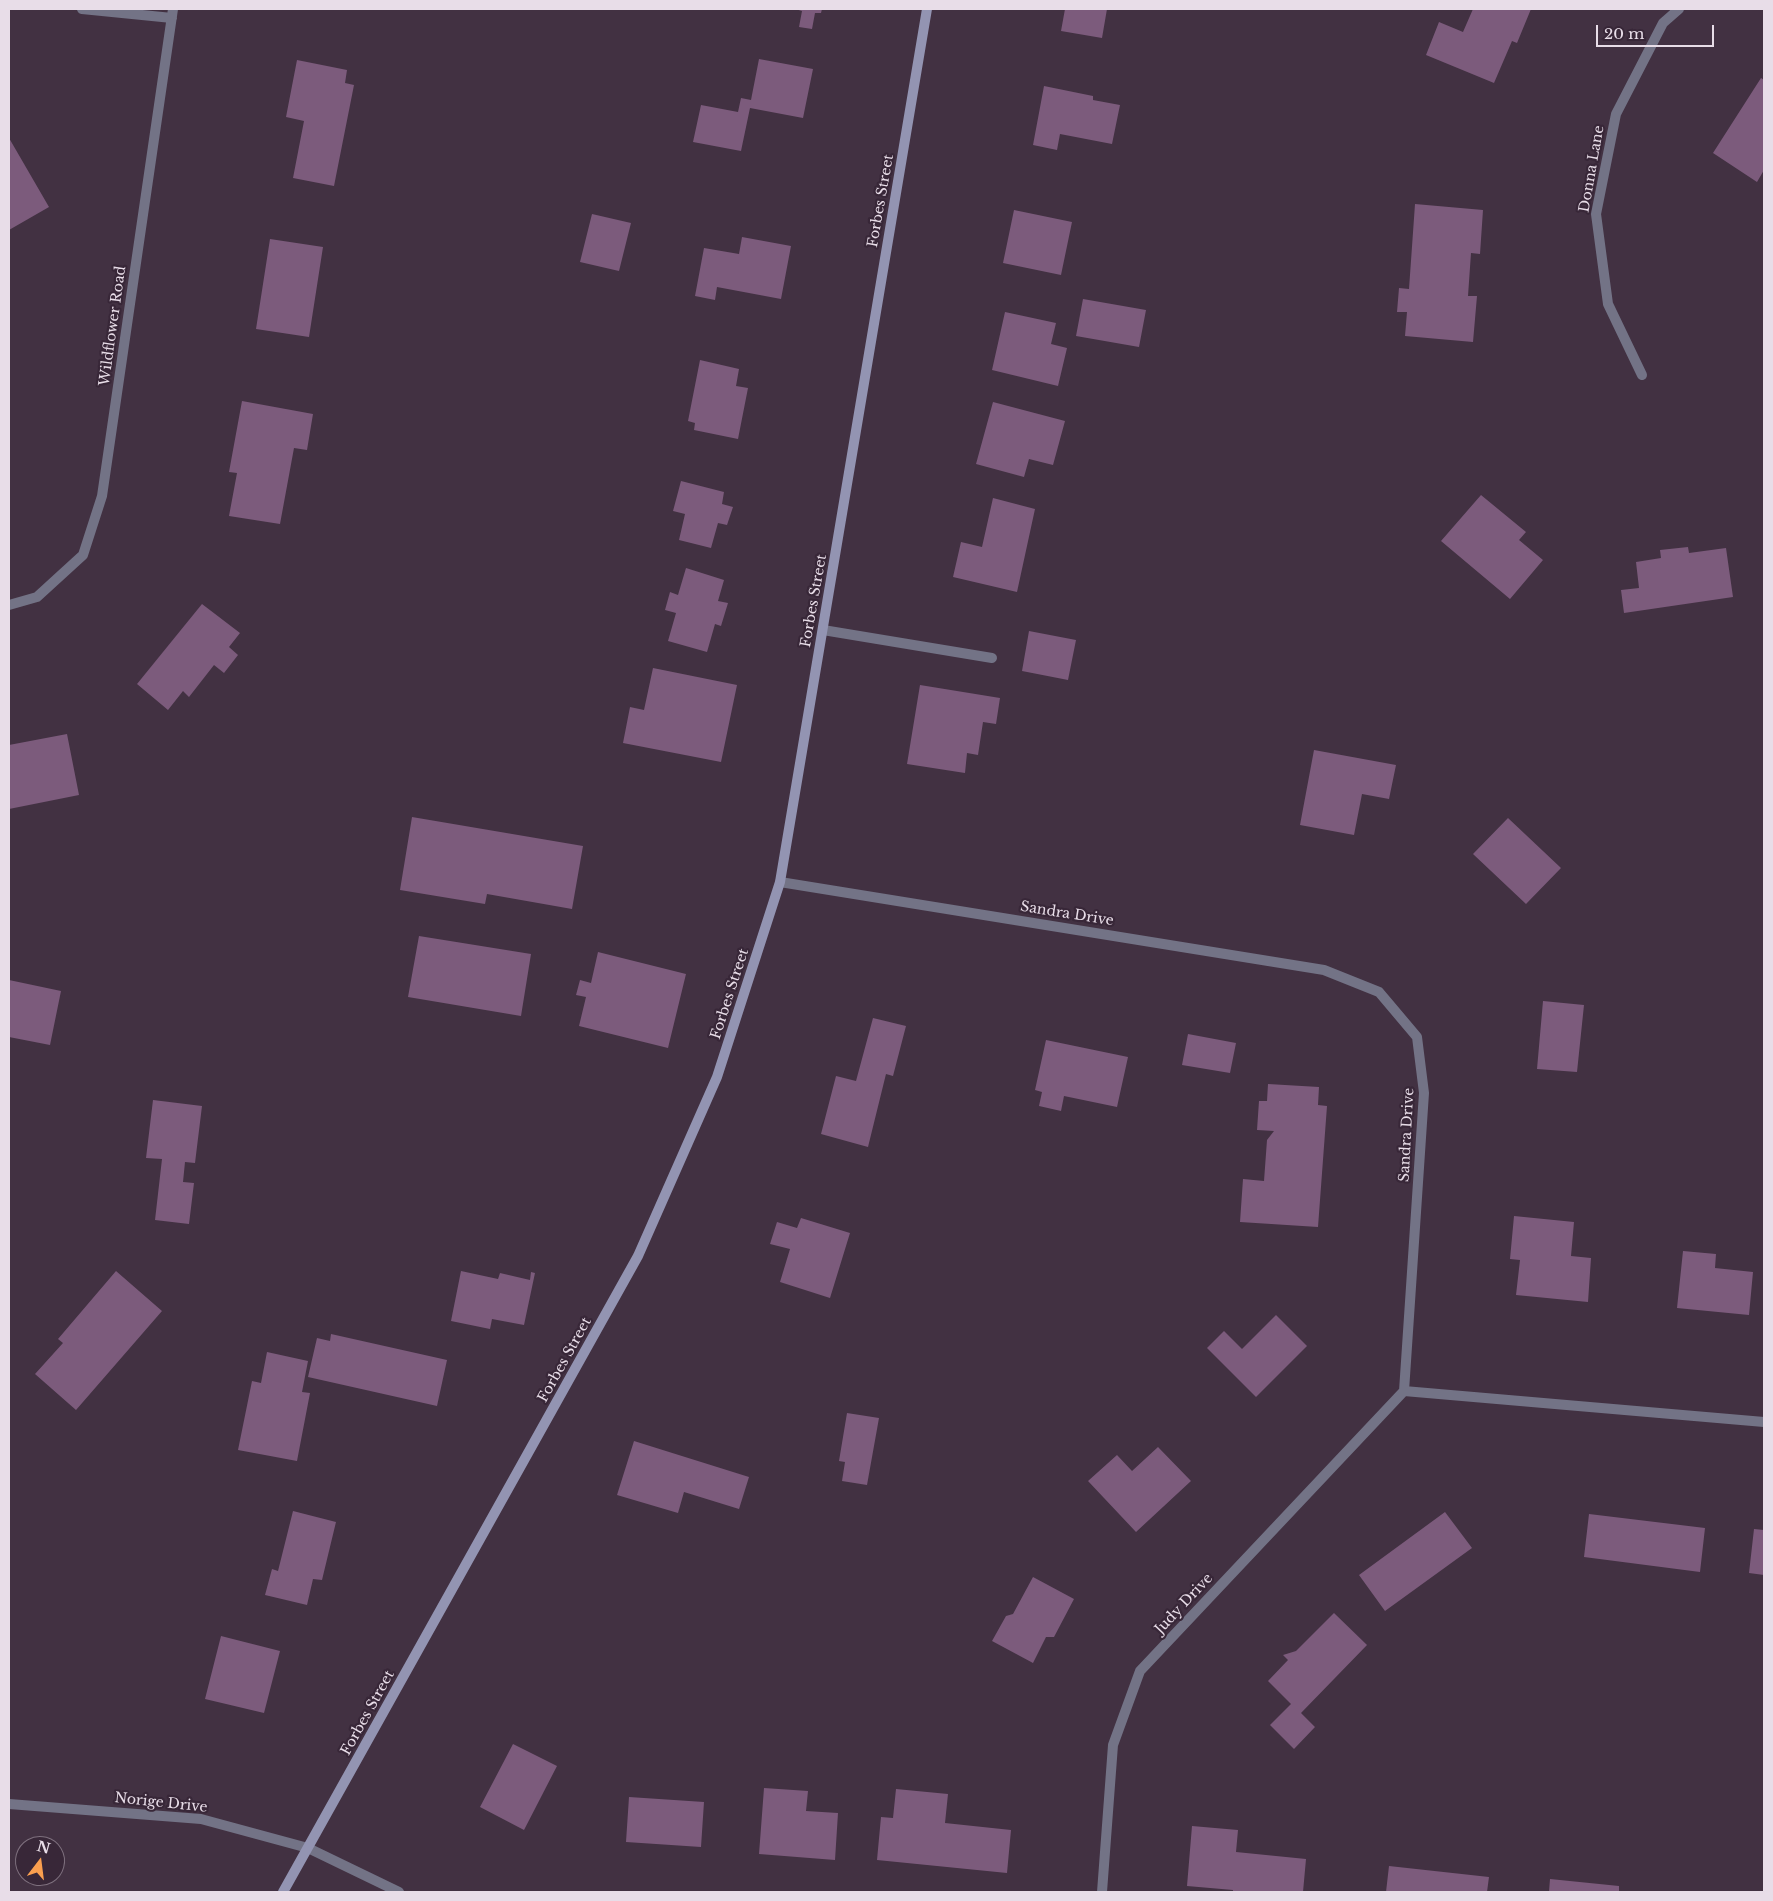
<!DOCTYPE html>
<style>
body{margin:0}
#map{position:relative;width:1773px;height:1901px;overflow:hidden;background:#423142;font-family:"Libre Baskerville",serif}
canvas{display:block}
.frame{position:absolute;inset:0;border:10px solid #e8dde8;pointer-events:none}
.north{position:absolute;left:15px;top:1836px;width:50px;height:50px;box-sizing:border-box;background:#382738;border:1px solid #7e707e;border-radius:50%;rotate:15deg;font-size:14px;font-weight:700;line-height:20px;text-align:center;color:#e8dde8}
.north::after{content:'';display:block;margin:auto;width:18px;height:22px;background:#fa9f4f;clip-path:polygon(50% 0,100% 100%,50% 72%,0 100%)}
.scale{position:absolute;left:1596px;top:25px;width:118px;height:22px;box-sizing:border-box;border:2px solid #e8dde8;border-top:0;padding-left:6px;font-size:15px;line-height:18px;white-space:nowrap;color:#e8dde8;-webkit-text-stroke:4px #382738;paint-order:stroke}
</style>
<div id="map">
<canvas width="1773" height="1901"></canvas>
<div class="frame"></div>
<div class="north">N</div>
<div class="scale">20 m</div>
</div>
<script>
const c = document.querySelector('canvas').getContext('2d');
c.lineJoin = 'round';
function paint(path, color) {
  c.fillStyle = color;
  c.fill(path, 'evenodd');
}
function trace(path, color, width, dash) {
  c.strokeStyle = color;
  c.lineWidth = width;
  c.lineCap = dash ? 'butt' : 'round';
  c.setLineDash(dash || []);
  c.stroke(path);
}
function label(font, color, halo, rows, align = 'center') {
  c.font = font + ' "Libre Baskerville",serif';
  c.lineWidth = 4.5;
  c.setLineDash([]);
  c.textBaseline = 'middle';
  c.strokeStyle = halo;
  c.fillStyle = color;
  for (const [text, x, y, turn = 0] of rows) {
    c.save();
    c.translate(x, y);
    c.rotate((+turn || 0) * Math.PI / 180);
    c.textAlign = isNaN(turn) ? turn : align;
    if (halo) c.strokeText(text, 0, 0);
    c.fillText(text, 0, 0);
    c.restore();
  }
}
paint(new Path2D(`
 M795,9H822L821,13H815L812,29L799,27L802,11Z
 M1065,9H1107L1102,38L1061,31Z
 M1473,9H1531L1517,43L1512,41L1494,83L1426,55L1439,22L1463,32Z
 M759,59L813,69L803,118L750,108L741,151L693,142L701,105L738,112L741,98L751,100Z
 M297,60L347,70L345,83L354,85L334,186L293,178L304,121L286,117Z
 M1761,78L1764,80V170L1757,182L1713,153Z
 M1044,86L1093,96V100L1120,105L1112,144L1060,134L1057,150L1033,145Z
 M9,138L49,207L9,230Z
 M1415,204L1483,210L1480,254L1471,253L1468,296H1477L1473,342L1405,336L1407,312H1397L1399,288L1409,289Z
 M1014,210L1072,222L1061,275L1003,263Z
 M592,214L631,223L619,271L580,262Z
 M742,237L791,246L781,299L717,287L715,300L695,296L704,248L739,254Z
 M270,239L323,247L309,337L256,329Z
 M1083,299L1146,310L1139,347L1076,336Z
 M1005,312L1056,323L1051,344L1067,348L1058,386L992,370Z
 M700,360L739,369L736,386L748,388L738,439L694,430L695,423L688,421Z
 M242,401L313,414L307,450L294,448L280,524L229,516L237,473L229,472Z
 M993,402L1065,421L1053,465L1029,459L1024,477L976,464Z
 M681,481L724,492L722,504L733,507L727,525L718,523L711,548L679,540L685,514L673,511Z
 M1481,495L1526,532L1519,540L1543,560L1510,599L1441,541Z
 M993,498L1035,509L1017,592L953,577L961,542L982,547Z
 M1688,547L1689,553L1726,548L1733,597L1624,613L1621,590L1639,588L1636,562L1661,558L1660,550Z
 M686,568L724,580L718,601L728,603L721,626L715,624L707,652L668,641L676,613L665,610L670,592L678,595Z
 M202,604L240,633L229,647L238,655L224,673L214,665L189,697L183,691L168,710L137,684Z
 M1029,631L1076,640L1068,680L1022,671Z
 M653,668L737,685L721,762L623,743L630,707L644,710Z
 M920,685L1000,698L996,724L983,722L978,755L967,753L965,773L907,764Z
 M67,734L79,795L9,809V745Z
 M1314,750L1396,765L1389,799L1362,794L1354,835L1300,825Z
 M412,817L583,846L572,909L487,894L485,904L400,890Z
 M1508,818L1561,868L1526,904L1473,854Z
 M419,936L531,954L521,1016L408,997Z
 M598,952L686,974L668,1048L579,1026L586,997L576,995L580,980L591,983Z
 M9,980L61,991L50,1045L9,1037Z
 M1543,1001L1584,1005L1577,1072L1537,1069Z
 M873,1018L906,1026L893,1076L886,1074L868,1147L821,1134L836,1076L856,1081Z
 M1188,1034L1236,1043L1230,1073L1182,1065Z
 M1046,1040L1128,1057L1117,1107L1064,1096L1061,1111L1039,1106L1042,1092L1035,1090Z
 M1268,1084L1319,1087L1318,1105L1327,1106L1318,1227L1240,1222L1243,1179L1264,1181L1267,1140L1274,1131L1257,1130L1259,1101H1267Z
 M153,1100L202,1106L195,1163L185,1162L183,1182L194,1183L189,1224L155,1220L162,1159L146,1158Z
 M1514,1216L1574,1222L1571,1256L1591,1258L1588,1302L1516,1295L1520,1260L1510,1259Z
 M801,1218L850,1233L830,1298L780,1282L790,1249L770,1244L777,1222L797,1228Z
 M1683,1251L1716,1254L1715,1268L1753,1272L1749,1315L1677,1308Z
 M116,1271L162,1311L76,1410L35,1374L63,1343L58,1339Z
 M461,1271L498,1279L500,1273L530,1280L531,1272L535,1273L524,1325L492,1319L490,1329L451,1321Z
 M1276,1315L1307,1346L1256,1397L1207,1348L1224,1331L1242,1349Z
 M331,1334L447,1360L437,1406L308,1377L317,1338L330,1341Z
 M267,1352L308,1361L302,1392L310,1393L297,1461L238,1450L252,1381L261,1383Z
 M847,1413L879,1418L867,1485L842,1481L845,1462L839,1461Z
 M634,1441L749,1477L739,1509L684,1492L678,1513L617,1495Z
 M1158,1447L1191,1481L1136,1532L1088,1481L1117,1455L1132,1471Z
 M293,1511L336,1522L322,1580L313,1579L307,1605L265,1595L272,1569L278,1571Z
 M1445,1512L1472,1548L1385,1611L1359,1575Z
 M1589,1514L1705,1528L1700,1572L1584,1557Z
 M1754,1529L1764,1530V1575L1749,1573Z
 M1033,1577L1074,1599L1054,1637H1046L1033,1663L992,1641L1006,1616L1013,1614Z
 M1334,1613L1367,1645L1301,1713L1315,1727L1294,1749L1270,1725L1291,1704L1268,1681L1288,1660L1283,1655L1296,1651Z
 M221,1636L280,1651L264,1713L205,1699Z
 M513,1744L557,1766L524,1830L480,1807Z
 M764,1788L808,1791L806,1811L838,1813L835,1860L759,1854Z
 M896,1789L948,1794L945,1823L1011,1830L1007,1873L877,1860L881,1817L893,1818Z
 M629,1797L704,1802L701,1847L626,1842Z
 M1192,1826L1238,1830L1236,1852L1306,1859L1303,1892H1233V1890L1187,1886Z
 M1389,1866L1489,1877L1487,1892H1386Z
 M1550,1879L1619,1886V1892H1549Z`), '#7c5b7c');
trace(new Path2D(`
 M823,630L992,658`), '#737386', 10);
trace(new Path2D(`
 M82,9L172,18
 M1642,375L1608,304L1596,214L1616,114L1663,23L1679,9
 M9,605L37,597L83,555L102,496L173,9
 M780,882L1324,970L1379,992L1417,1037L1424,1093L1404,1391
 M1404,1391L1764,1422
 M9,1804L201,1819L308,1848L399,1892
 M1102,1892L1113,1745L1140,1671L1404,1391`), '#737386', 10);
trace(new Path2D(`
 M283,1892L638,1256L717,1077L780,882L927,9`), '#9394b2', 10);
label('14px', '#e8dde8', '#382738', [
 ["Donna Lane",1592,169,-80],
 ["Forbes Street",881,201,-80],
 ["Wildflower Road",113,326,-82],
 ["Forbes Street",814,601,-80],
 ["Sandra Drive",1067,914,9],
 ["Forbes Street",730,994,-72],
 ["Sandra Drive",1407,1135,-87],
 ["Forbes Street",565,1360,-61],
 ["Judy Drive",1184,1604,-47],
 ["Forbes Street",368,1713,-61],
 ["Norige Drive",161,1803,6]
]);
</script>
